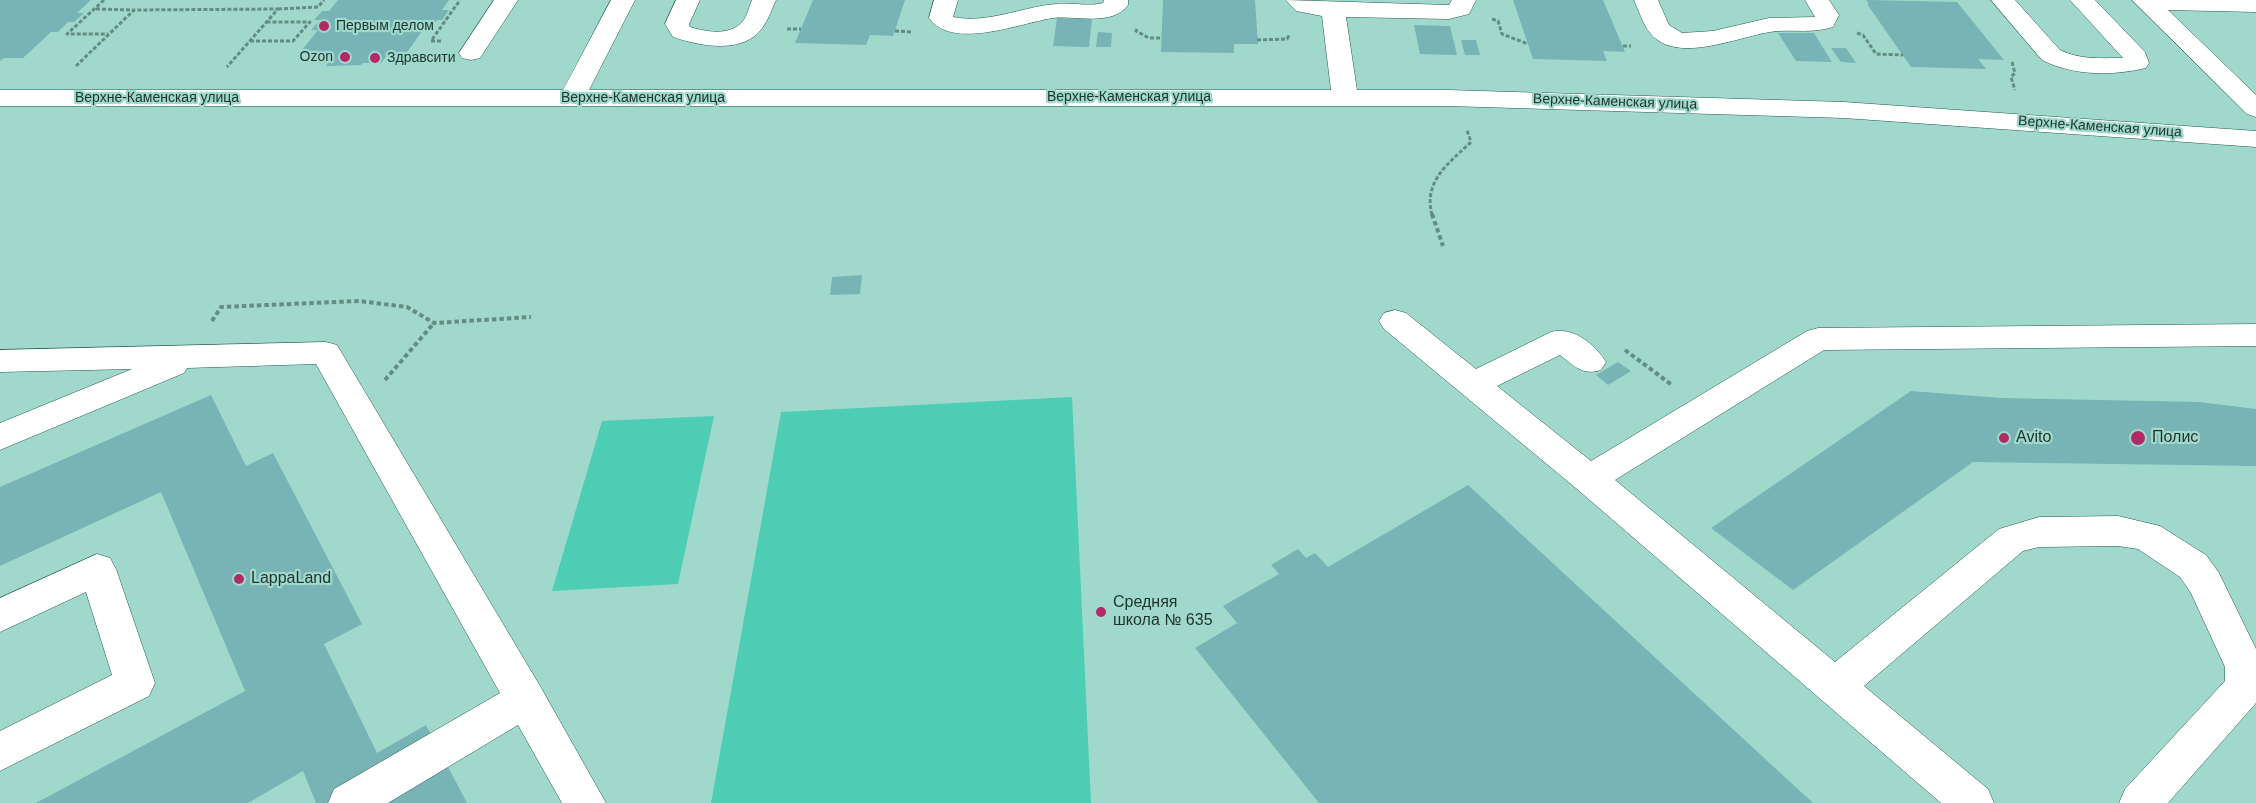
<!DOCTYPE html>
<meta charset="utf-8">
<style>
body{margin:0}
canvas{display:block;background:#a0d9cb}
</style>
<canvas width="2256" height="803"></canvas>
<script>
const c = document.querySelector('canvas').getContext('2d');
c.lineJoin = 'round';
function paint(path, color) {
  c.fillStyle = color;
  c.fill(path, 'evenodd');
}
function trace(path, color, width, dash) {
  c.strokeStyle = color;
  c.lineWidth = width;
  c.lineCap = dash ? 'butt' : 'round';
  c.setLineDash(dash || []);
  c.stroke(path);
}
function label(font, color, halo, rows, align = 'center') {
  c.font = font + ' Helvetica,sans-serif';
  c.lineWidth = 4.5;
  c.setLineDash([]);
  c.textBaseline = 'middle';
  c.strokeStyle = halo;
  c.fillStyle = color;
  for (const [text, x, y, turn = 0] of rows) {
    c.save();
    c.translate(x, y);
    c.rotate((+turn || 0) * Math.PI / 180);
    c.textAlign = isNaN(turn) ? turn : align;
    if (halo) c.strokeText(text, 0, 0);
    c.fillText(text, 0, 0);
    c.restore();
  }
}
paint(new Path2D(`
 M1072,397L1091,803H711L781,412Z
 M714,416L678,584L552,591L602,421Z`), '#4ecdb5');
paint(new Path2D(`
 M0,0H91L77,13H84L74,22H68L58,32H51L23,58H4L0,61Z
 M338,0H449L442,10H449L442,20H437L430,29L423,30L405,55H387L381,63H363L361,65L326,66L328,63H310L316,55H298L318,30H311L320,20H314L322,11H329Z
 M813,0H905L893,36L870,35L866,45L795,43Z
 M1163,0H1255L1258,44H1234V53L1161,52Z
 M1513,0H1603L1625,52L1603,51L1607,61L1533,59Z
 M1866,0L1957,2L2004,60L1978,59L1986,69L1911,67L1867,4H1869Z
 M1057,18L1092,19L1089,47L1053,46Z
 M1414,25L1450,26L1457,55L1420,54Z
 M1098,32L1112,33L1111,47H1096Z
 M1778,33H1814L1832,62L1796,61Z
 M1461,40H1476L1480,55H1465Z
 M1831,48H1846L1856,63L1841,62Z
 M862,275L860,294L830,295L832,277Z
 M1618,362L1631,371L1608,385L1596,375Z
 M1911,391L2001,398L2199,402L2256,409V466L1973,462L1793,590L1711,528Z
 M211,395L246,466L273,453L362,624L324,644L377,753L426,725L467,803H316L303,771L248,803H36L245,691L161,492L0,566V487Z
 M1468,485L1813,803H1319L1195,648L1237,623L1223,606L1279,574L1271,565L1298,549L1306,558L1315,553L1328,567Z`), '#78b3b5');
const minor = new Path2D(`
 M494,0H518L480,58L471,60L462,58L459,53Z
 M611,0H635L589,90H1331L1322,16L1296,11L1286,0L1449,5L1452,0H1476L1469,14L1449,19L1346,17L1357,90H1448L1844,102L2256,131V147L1844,118L1448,106H0V90H563Z
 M676,0H700L689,24L690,27C706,32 730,36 742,22C747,17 749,7 752,0H776C771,11 767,24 758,33C737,54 697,45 673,37L665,24Z
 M934,0H958L953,17C988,24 1021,7 1056,4C1072,2 1088,7 1103,3L1104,0H1128V5C1112,27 1076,15 1053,18C1020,23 952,51 929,18Z
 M1634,0H1658L1669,25L1682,33L1713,31L1769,18L1815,17L1805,0H1829L1839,15L1833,27L1825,29C1807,33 1788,29 1770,32C1737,37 1676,65 1650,33C1643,24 1639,11 1634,0Z
 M1991,0H2015L2060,50C2080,60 2101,58 2123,58L2070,0H2095L2145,52L2149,63L2146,68C2112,76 2073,76 2042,60Z
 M2132,0H2256V12L2168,10L2256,95V117L2247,114Z
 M1395,310L1406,313L1476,369L1551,332C1572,326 1595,344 1606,362L1601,370C1583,376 1574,366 1560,355L1497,386L1591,461L1807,331L1818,328L2256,324V346L1824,350L1615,480L1835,662L1999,529L2039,517L2118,516L2160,526L2206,555L2219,573L2256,649V703L2168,803H2119L2125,789L2225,681V667L2191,593L2180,577L2138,549L2118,546L2039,547L2023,551L1864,686L1988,789L1994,803H1941L1577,489L1384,329L1379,321L1384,313Z
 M326,342L337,345L540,686L606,803H562L518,725L388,803H328L334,789L500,693L316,364L187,368L184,373L0,450V423L132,369L0,372V350Z
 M97,554L110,558L116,569L155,683L149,696L0,771V731L112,675L86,592L0,632V598Z`);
trace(minor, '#21594e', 1);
trace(new Path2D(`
 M104,0L67,34H108
 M96,9L133,10
 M278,9L318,7L324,0
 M1492,19L1498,21L1502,34L1528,44
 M787,29H801
 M1137,29L1136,31L1149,38H1161
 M895,31L912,32
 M1857,33L1863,35L1876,54L1903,55
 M1257,40L1287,39L1290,34
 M250,41H293L310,22H267
 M441,41H431L460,0
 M1623,46H1631
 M2012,62L2015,73L2011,77L2015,90
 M76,66L134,10L278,9L227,67
 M1432,215C1423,181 1449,163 1471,142L1467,130`), '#638d83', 3, [4, 2]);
trace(new Path2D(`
 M1432,214L1443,246
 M212,321L221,307L359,301L407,307L434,323L531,317
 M1625,350L1672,385
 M385,380L434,323`), '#638d83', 4, [4.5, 3]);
paint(minor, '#fff');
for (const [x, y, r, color] of [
 [324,26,6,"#b22967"],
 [345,57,6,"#b22967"],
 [375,58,6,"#b22967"],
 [2004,438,6,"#b22967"],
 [2138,438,8,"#b22967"],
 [239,579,6,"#b22967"],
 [1101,612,6,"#b22967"]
]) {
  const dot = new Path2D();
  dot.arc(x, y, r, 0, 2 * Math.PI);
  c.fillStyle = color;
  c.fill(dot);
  trace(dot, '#a0d9cb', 2);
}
label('14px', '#1c332e', '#a0d9cb', [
 ["Первым делом",336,26],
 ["Ozon",333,57,"right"],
 ["Здравсити",387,58]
], 'left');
label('14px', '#1c332e', '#a0d9cb', [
 ["Верхне-Каменская улица",1129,97],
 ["Верхне-Каменская улица",157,98],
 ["Верхне-Каменская улица",643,98],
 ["Верхне-Каменская улица",1615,102,2],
 ["Верхне-Каменская улица",2100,127,4]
]);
label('16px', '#1c332e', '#a0d9cb', [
 ["Avito",2016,438],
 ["Полис",2152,438],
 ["LappaLand",251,579],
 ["Средняя",1113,603],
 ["школа № 635",1113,621]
], 'left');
</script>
